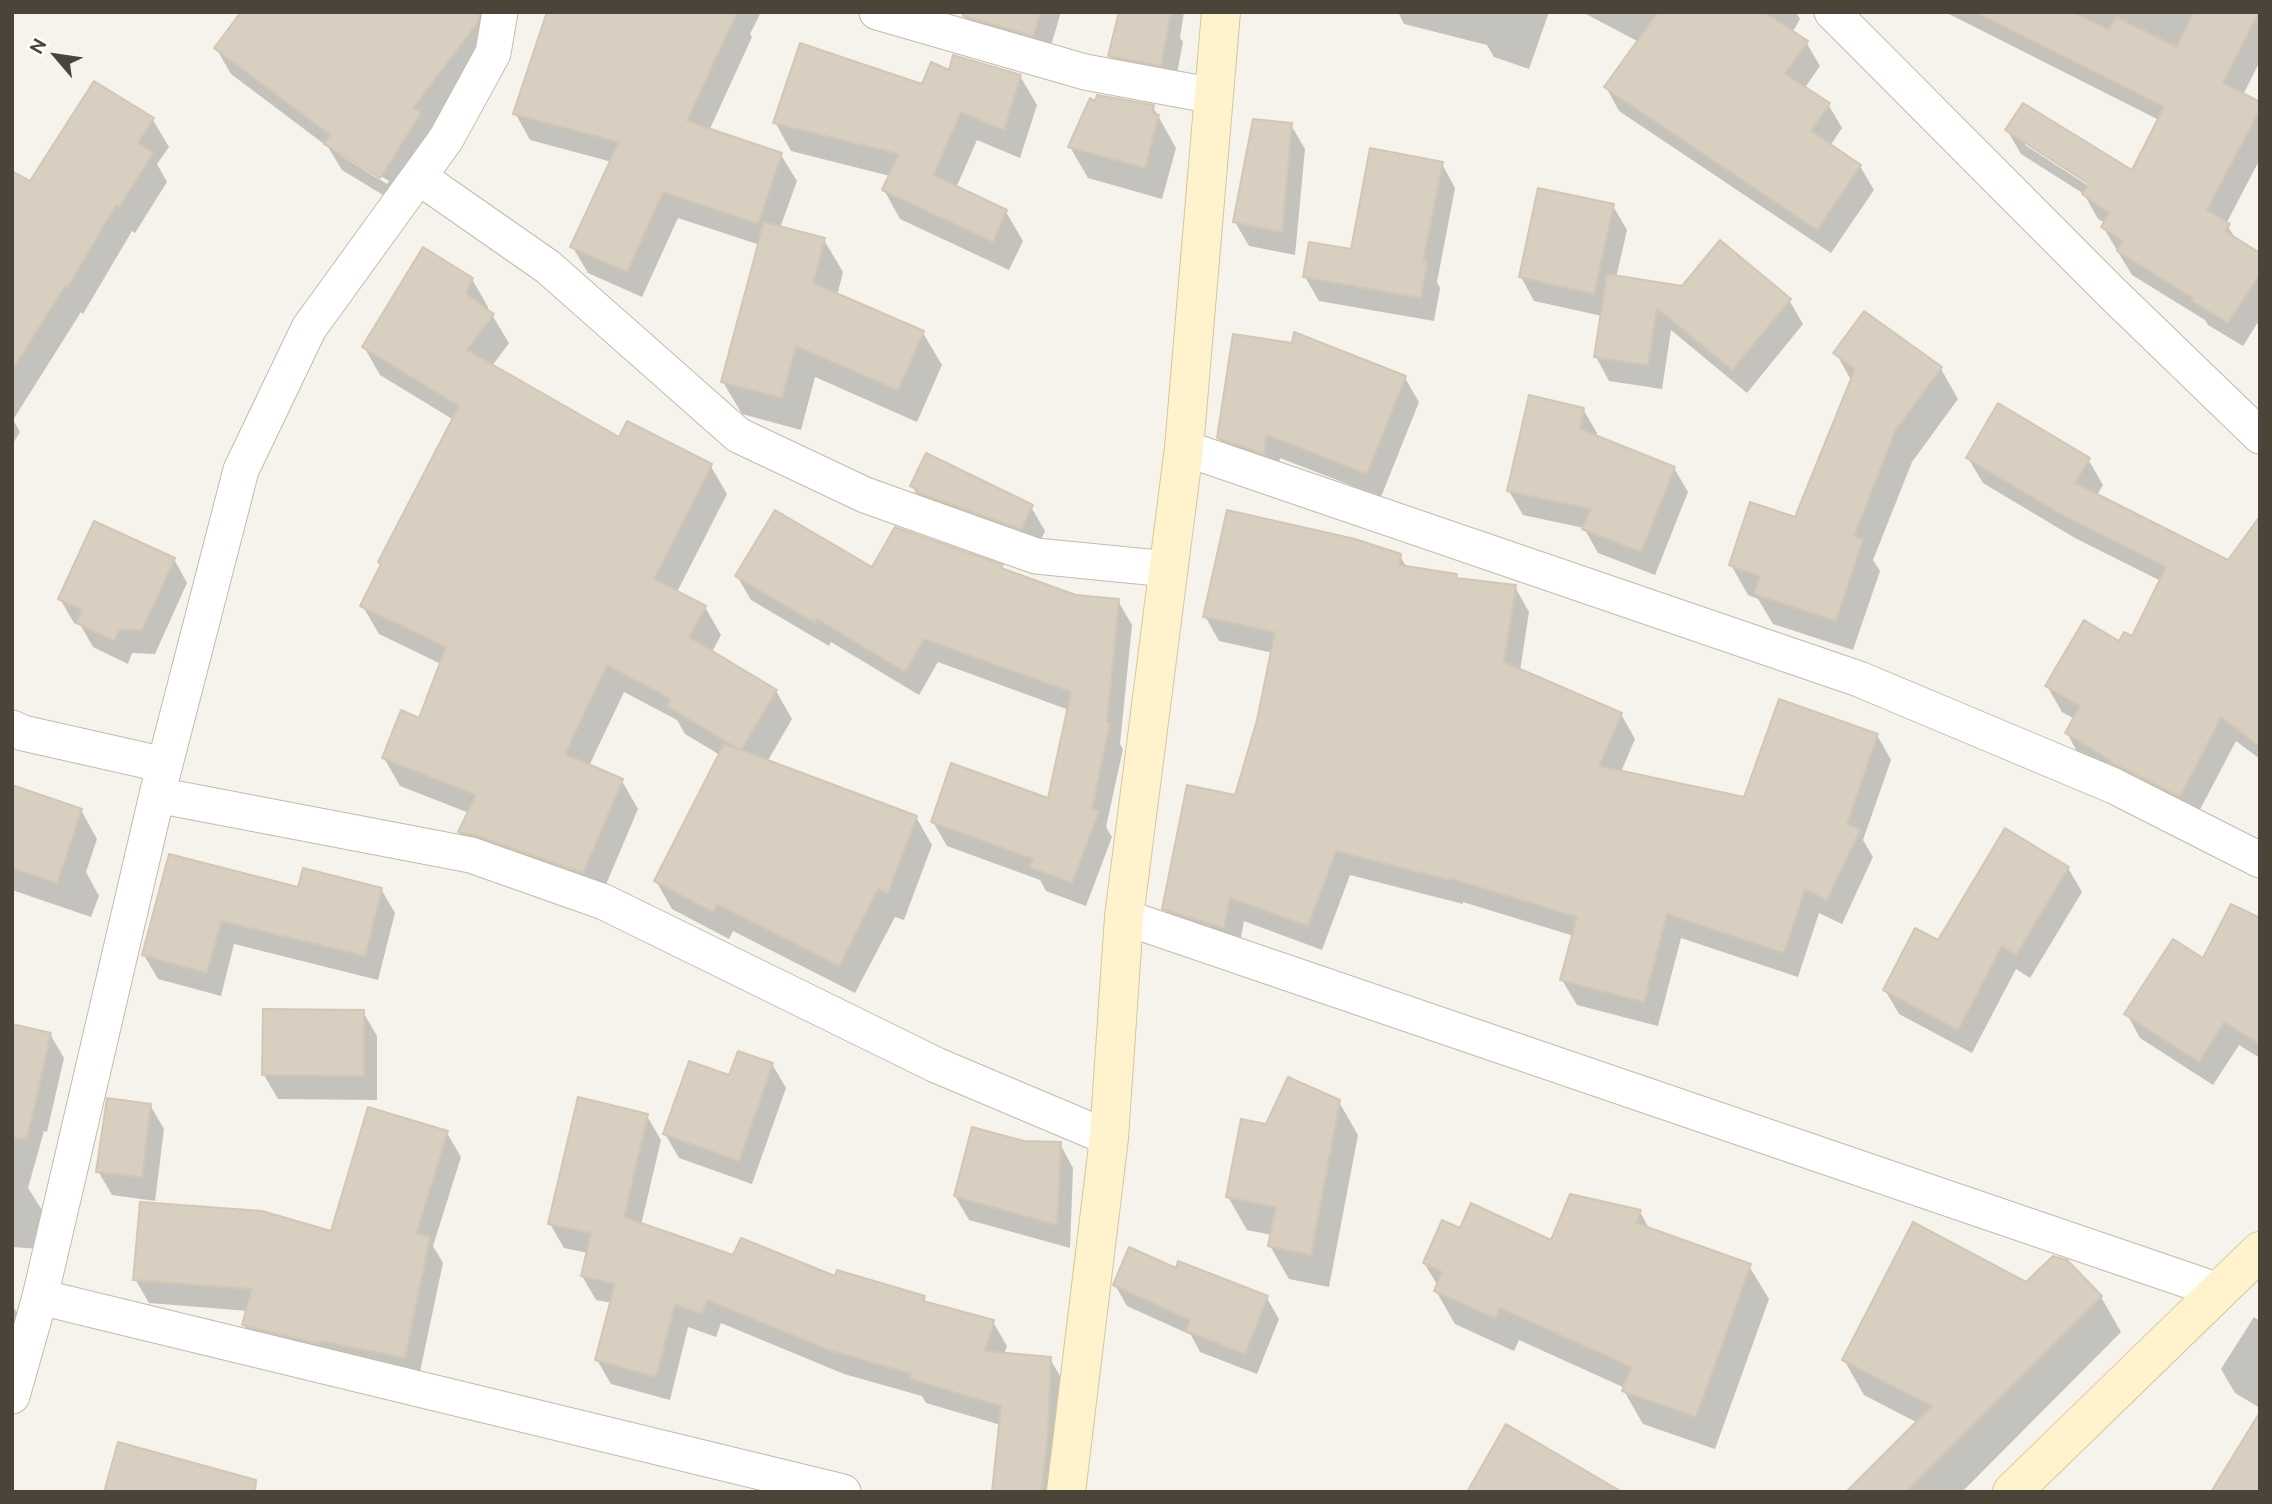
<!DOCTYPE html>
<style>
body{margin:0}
#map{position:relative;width:2272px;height:1504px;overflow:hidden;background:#f6f3ec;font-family:Ubuntu,sans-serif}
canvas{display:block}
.frame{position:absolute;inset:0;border:14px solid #4b4439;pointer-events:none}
.north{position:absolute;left:21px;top:21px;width:70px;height:70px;-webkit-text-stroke:5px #fff;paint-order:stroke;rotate:299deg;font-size:19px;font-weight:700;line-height:28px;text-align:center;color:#4b4439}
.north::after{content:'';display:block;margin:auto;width:24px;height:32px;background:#4b4439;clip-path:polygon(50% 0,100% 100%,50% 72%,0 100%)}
</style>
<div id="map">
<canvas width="2272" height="1504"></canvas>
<div class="frame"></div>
<div class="north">N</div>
</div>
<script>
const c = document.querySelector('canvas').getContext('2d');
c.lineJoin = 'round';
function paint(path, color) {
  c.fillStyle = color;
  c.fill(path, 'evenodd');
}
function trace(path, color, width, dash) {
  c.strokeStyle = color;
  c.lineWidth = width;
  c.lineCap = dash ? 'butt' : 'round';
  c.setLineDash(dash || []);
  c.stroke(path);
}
paint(new Path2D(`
 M348,12H520L429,131L435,140L396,203L342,170L328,147L231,74L216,48ZM340,151L389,181L387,184L340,155Z
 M549,12H761L750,34L752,37L709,131L781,155L797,181L780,228L824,240L843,272L837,296L923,333L942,365L917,422L815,377L801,430L742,414L723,382L760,245L678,218L642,297L588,273L572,246L612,162L530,140L515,113Z
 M965,12H1061L1047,59L978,40L964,15Z
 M1121,12H1184L1180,38L1183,42L1174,89L1123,80L1109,55Z
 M1398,12H1549L1529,69L1494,57L1487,45L1404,24Z
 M1582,12H1796L1800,19L1792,33L1806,42L1820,66L1804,89L1828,104L1842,128L1830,146L1860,166L1874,190L1831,253L1619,111L1606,87L1639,42Z
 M1945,12H2260V61L2243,95L2260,104V159L2226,224L2238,242L2260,255V319L2243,346L2208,325L2205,320L2132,275L2103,227L2105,223L2098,219L2084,194L2021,154L2007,130L2132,173L2159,120ZM2025,141L2097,187L2095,190L2025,145Z
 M950,73L1020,76L1037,105L1020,158L977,140L956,188L1006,212L1023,241L1009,270L900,219L884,190L890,176L791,151L775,122L923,86Z
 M1096,104L1153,107L1176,148L1162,199L1088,178L1070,147Z
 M153,120L169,147L157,164L167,182L135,233L132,231L83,314L81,312L13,420L20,432L12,445V173L31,184Z
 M1291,125L1305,149L1295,255L1249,246L1235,222Z
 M1442,164L1455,188L1437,282L1440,288L1434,321L1319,301L1305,277L1352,251Z
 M1613,206L1627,230L1616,278L1789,300L1803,324L1747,393L1671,330L1662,389L1609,381L1596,357L1602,316L1534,301L1521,277Z
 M472,279L488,307L487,311L492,315L509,343L492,366L620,440L710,465L727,494L677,592L705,607L721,635L712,652L776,691L792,719L767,762L916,817L932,845L904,920L895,917L855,993L733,931L729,939L672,909L656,881L720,755L685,734L677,720L624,692L589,766L622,781L638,809L599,901L476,860L460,832L469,813L400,786L384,758L420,720L441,664L379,634L362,605L454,420L380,375L364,347Z
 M1864,313L1941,369L1958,399L1912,462L1873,560L1880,571L1853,650L1773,624L1758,599L1748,595L1731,565L1796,519L1852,382L1836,353Z
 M1405,378L1419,402L1381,497L1280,458L1277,477L1233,462L1219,438Z
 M1583,409L1597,433L1596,437L1674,468L1688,492L1655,575L1598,553L1584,528L1523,515L1509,491Z
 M1968,458L2088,459L2103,485L2097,495L2229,562L2260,519V759L2236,741L2194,821L2081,759L2067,733L2075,719L2062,712L2047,686L2120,643L2133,639L2161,581L2075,538L1983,483Z
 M912,486L1031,507L1045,531L1035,552L926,510Z
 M1400,556L1407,568L1456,576L1459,580L1515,587L1529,612L1520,671L1621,714L1635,739L1621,772L1745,799L1877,735L1891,760L1863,840L1873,857L1842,924L1819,913L1798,977L1681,938L1658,1026L1577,1005L1562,980L1574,936L1463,902V904L1350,875L1322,950L1244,921L1238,952L1178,934L1164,908L1236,797L1259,721L1273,653L1219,641L1205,616Z
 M174,559L187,583L155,654L132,653L128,664L93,647L81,626L74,623L60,599Z
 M1001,567L1004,571L1076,597L1118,601L1132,625L1120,744L1123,749L1106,827L1112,837L1086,906L1046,891L1040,880L947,846L933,822L1049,800L1069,710L938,662L919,695L831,642L829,646L751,600L737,576L872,569Z
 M12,802L81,810L97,839L86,872L99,896L91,917L12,890Z
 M170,857L299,889H381L395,913L378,980L234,944L221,996L158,979L144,955Z
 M2068,868L2082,892L2030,978L2016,969L1972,1053L1899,1014L1885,990L1938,942Z
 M2260,920V1058L2239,1045L2213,1085L2140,1038L2127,1014Z
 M363,1012L377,1036V1100L278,1099L264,1075Z
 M12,1026L50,1034L64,1058L47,1132L44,1131L28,1188L44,1213L41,1249L12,1247Z
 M772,1064L786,1088L752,1184L679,1158L665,1134Z
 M1339,1102L1358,1135L1329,1287L1289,1279L1270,1246L1272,1235L1247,1230L1228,1197L1267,1126Z
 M150,1105L164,1129L155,1201L112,1195L98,1171Z
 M647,1116L661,1140L641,1225L734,1258L923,1298L927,1303L993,1322L1007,1346L1004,1354L1050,1359L1064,1383L1057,1492H994L1001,1425L926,1403L922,1396L844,1374L721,1323L716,1337L688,1327L670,1400L611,1384L597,1360L612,1303L596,1300L582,1276L588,1253L564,1248L550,1224Z
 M447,1133L461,1157L433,1246L443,1263L418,1381L257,1349L244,1325L248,1311L149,1303L135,1279L332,1233Z
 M1023,1142L1060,1144L1073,1168L1070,1248L969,1220L955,1196Z
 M1640,1212L1650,1230L1749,1266L1769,1299L1715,1449L1643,1424L1624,1391L1625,1388L1519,1340L1514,1351L1455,1324L1436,1291L1438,1286L1424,1263L1552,1242Z
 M1177,1270L1267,1298L1279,1319L1257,1374L1200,1352L1191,1335L1127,1306L1115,1285Z
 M2027,1284L2101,1297L2121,1332L1962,1492H1861L1918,1423L1864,1395L1844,1360Z
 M12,1305L19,1316L12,1349Z
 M2254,1317L2260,1321V1408L2235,1393L2221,1369Z`), '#0003');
const building = new Path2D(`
 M241,12H480L478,22L413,108L421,113L380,178L324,144L330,135L214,48Z
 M547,12H737L687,121L782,153L758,224L663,192L627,272L570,247L619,142L513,114Z
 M963,12H1041L1033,36L963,16Z
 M1119,12H1171L1161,66L1108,56Z
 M1658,12H1764L1808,41L1785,74L1830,103L1811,131L1861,165L1817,230L1604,87Z
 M1975,12H2073L2109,30L2116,17L2176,47L2194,12H2259L2223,83L2260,102V109L2207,210L2230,224L2225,231L2260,253V274L2228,323L2192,301L2193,298L2117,251L2123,241L2101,227L2109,213L2082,194L2089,184L2005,130L2023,103L2132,170L2164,107Z
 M800,43L922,84L931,62L949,70L953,55L1021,75L1004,130L961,112L933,175L1007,210L993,242L882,190L899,154L773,123Z
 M94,81L154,118L138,143L153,153L119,207L116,205L67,288L65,286L12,370V171L30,181Z
 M1097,95L1154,105L1152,113L1159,115L1145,168L1068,147L1090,98L1095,101Z
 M1253,119L1292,123L1282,232L1233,222Z
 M1370,148L1443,162L1423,261L1427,262L1421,298L1303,277L1309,242L1351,249Z
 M1538,188L1614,204L1594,294L1519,277Z
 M764,222L825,238L813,283L924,331L898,390L796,346L782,398L721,382Z
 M1720,240L1791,299L1732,370L1657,308L1648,365L1594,357L1607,274L1682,286Z
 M423,247L473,278L466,294L494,314L467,350L619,437L627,421L712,464L654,579L706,606L689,637L777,690L741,750L917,816L888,893L878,889L839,966L717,904L713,912L654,881L724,744L740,750L667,706L671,699L607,665L565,754L623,779L583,873L478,836L458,832L476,795L382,758L401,710L419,718L446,647L360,606L381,564L378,562L459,406L362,347Z
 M1864,311L1942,367L1895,431L1854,536L1863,539L1836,621L1754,594L1760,576L1729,565L1750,502L1795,517L1855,369L1833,353Z
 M1294,332L1406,376L1367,474L1267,435L1264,454L1217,438L1233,334L1292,343Z
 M1529,395L1584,408L1580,429L1675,467L1641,552L1582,529L1591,509L1507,491Z
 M1998,403L2090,458L2075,483L2228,560L2260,516V747L2221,717L2180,797L2109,761L2110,760L2065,733L2080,706L2045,686L2084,620L2119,641L2124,632L2132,636L2166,567L2059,513L1966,458Z
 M926,453L1033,505L1021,529L916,492L917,489L910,486Z
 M775,510L872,567L895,527L1003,565L1001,568L1076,595L1119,599L1107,722L1110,723L1092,809L1099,811L1072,883L1030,867L1033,859L931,822L951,763L1048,798L1071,692L924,639L905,672L817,619L815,623L735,576Z
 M1227,510L1355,539L1401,554L1399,565L1457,574L1456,578L1516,585L1504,662L1622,713L1599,766L1744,797L1779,699L1878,734L1847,824L1860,830L1827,900L1805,889L1784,953L1667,914L1644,1002L1560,980L1577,917L1449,878V880L1336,851L1308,926L1230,898L1224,928L1162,909L1187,785L1235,795L1257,720L1275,632L1203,617Z
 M94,521L175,558L142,630H119L114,641L77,623L82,610L58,599Z
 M12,785L82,809L57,883L12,868Z
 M2005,828L2069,867L2016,955L2002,946L1958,1030L1883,990L1915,928L1938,940Z
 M169,854L298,887L303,868L382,888L365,956L221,921L207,973L142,955Z
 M2231,904L2260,918V1044L2224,1022L2199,1062L2124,1014L2173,939L2203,958Z
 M263,1009L364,1010V1076L262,1075Z
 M12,1024L51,1033L27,1139L12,1137Z
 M738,1051L773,1063L739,1161L663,1134L689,1061L729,1075Z
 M1288,1077L1340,1100L1311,1255L1268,1246L1276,1207L1226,1197L1241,1119L1266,1124Z
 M578,1097L648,1114L624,1217L733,1255L741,1238L835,1276L837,1270L925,1296L923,1301L994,1320L985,1351L1051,1357L1048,1431L1041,1492H992L1001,1406L910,1379L912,1374L829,1350L707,1300L702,1314L675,1304L656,1377L595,1360L615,1284L581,1276L591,1233L548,1224Z
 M107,1098L151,1104L142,1177L96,1172Z
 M368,1107L448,1131L416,1234L430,1237L405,1358L321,1341L320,1344L242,1325L252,1289L133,1280L140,1202L262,1211L331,1231Z
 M972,1127L1024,1141L1061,1142L1057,1225L954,1196Z
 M1570,1194L1641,1210L1636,1223L1751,1264L1696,1417L1622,1391L1631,1367L1500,1308L1495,1318L1434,1291L1442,1272L1423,1263L1442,1220L1460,1228L1471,1203L1551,1240Z
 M1913,1222L2026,1282L2053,1256L2067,1260L2102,1296L1906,1492H1846L1932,1406L1842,1360Z
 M1129,1247L1176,1268L1178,1261L1268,1296L1245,1354L1186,1331L1190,1320L1113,1285Z
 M2260,1412V1492H2211Z
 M1506,1424L1622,1492H1467Z
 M118,1442L256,1480L255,1492H104Z`);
paint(building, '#d8cfc1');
trace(building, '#d3c7b4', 2);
const street = new Path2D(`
 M877,12L1085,72L1214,96
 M1832,12L2112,293L2260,436
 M419,177L548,267L738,435L865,495L1036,556L1168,569
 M1184,448L1859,679L2114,786L2260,860
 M12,728L23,733L165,765
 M157,795L471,855L604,902L936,1065L1109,1138
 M1124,917L2219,1291
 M40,1297L843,1492
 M12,1396L40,1297L157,795L241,470L309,328L446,139L493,53L500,12`);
const secondary = new Path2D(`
 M1066,1492L1109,1138L1124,917L1184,448L1221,12
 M2012,1492L2260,1251`);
trace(street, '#c2bbae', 37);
trace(secondary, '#d6c79b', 40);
trace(street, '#fff', 35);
trace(secondary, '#fff3cd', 38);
</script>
